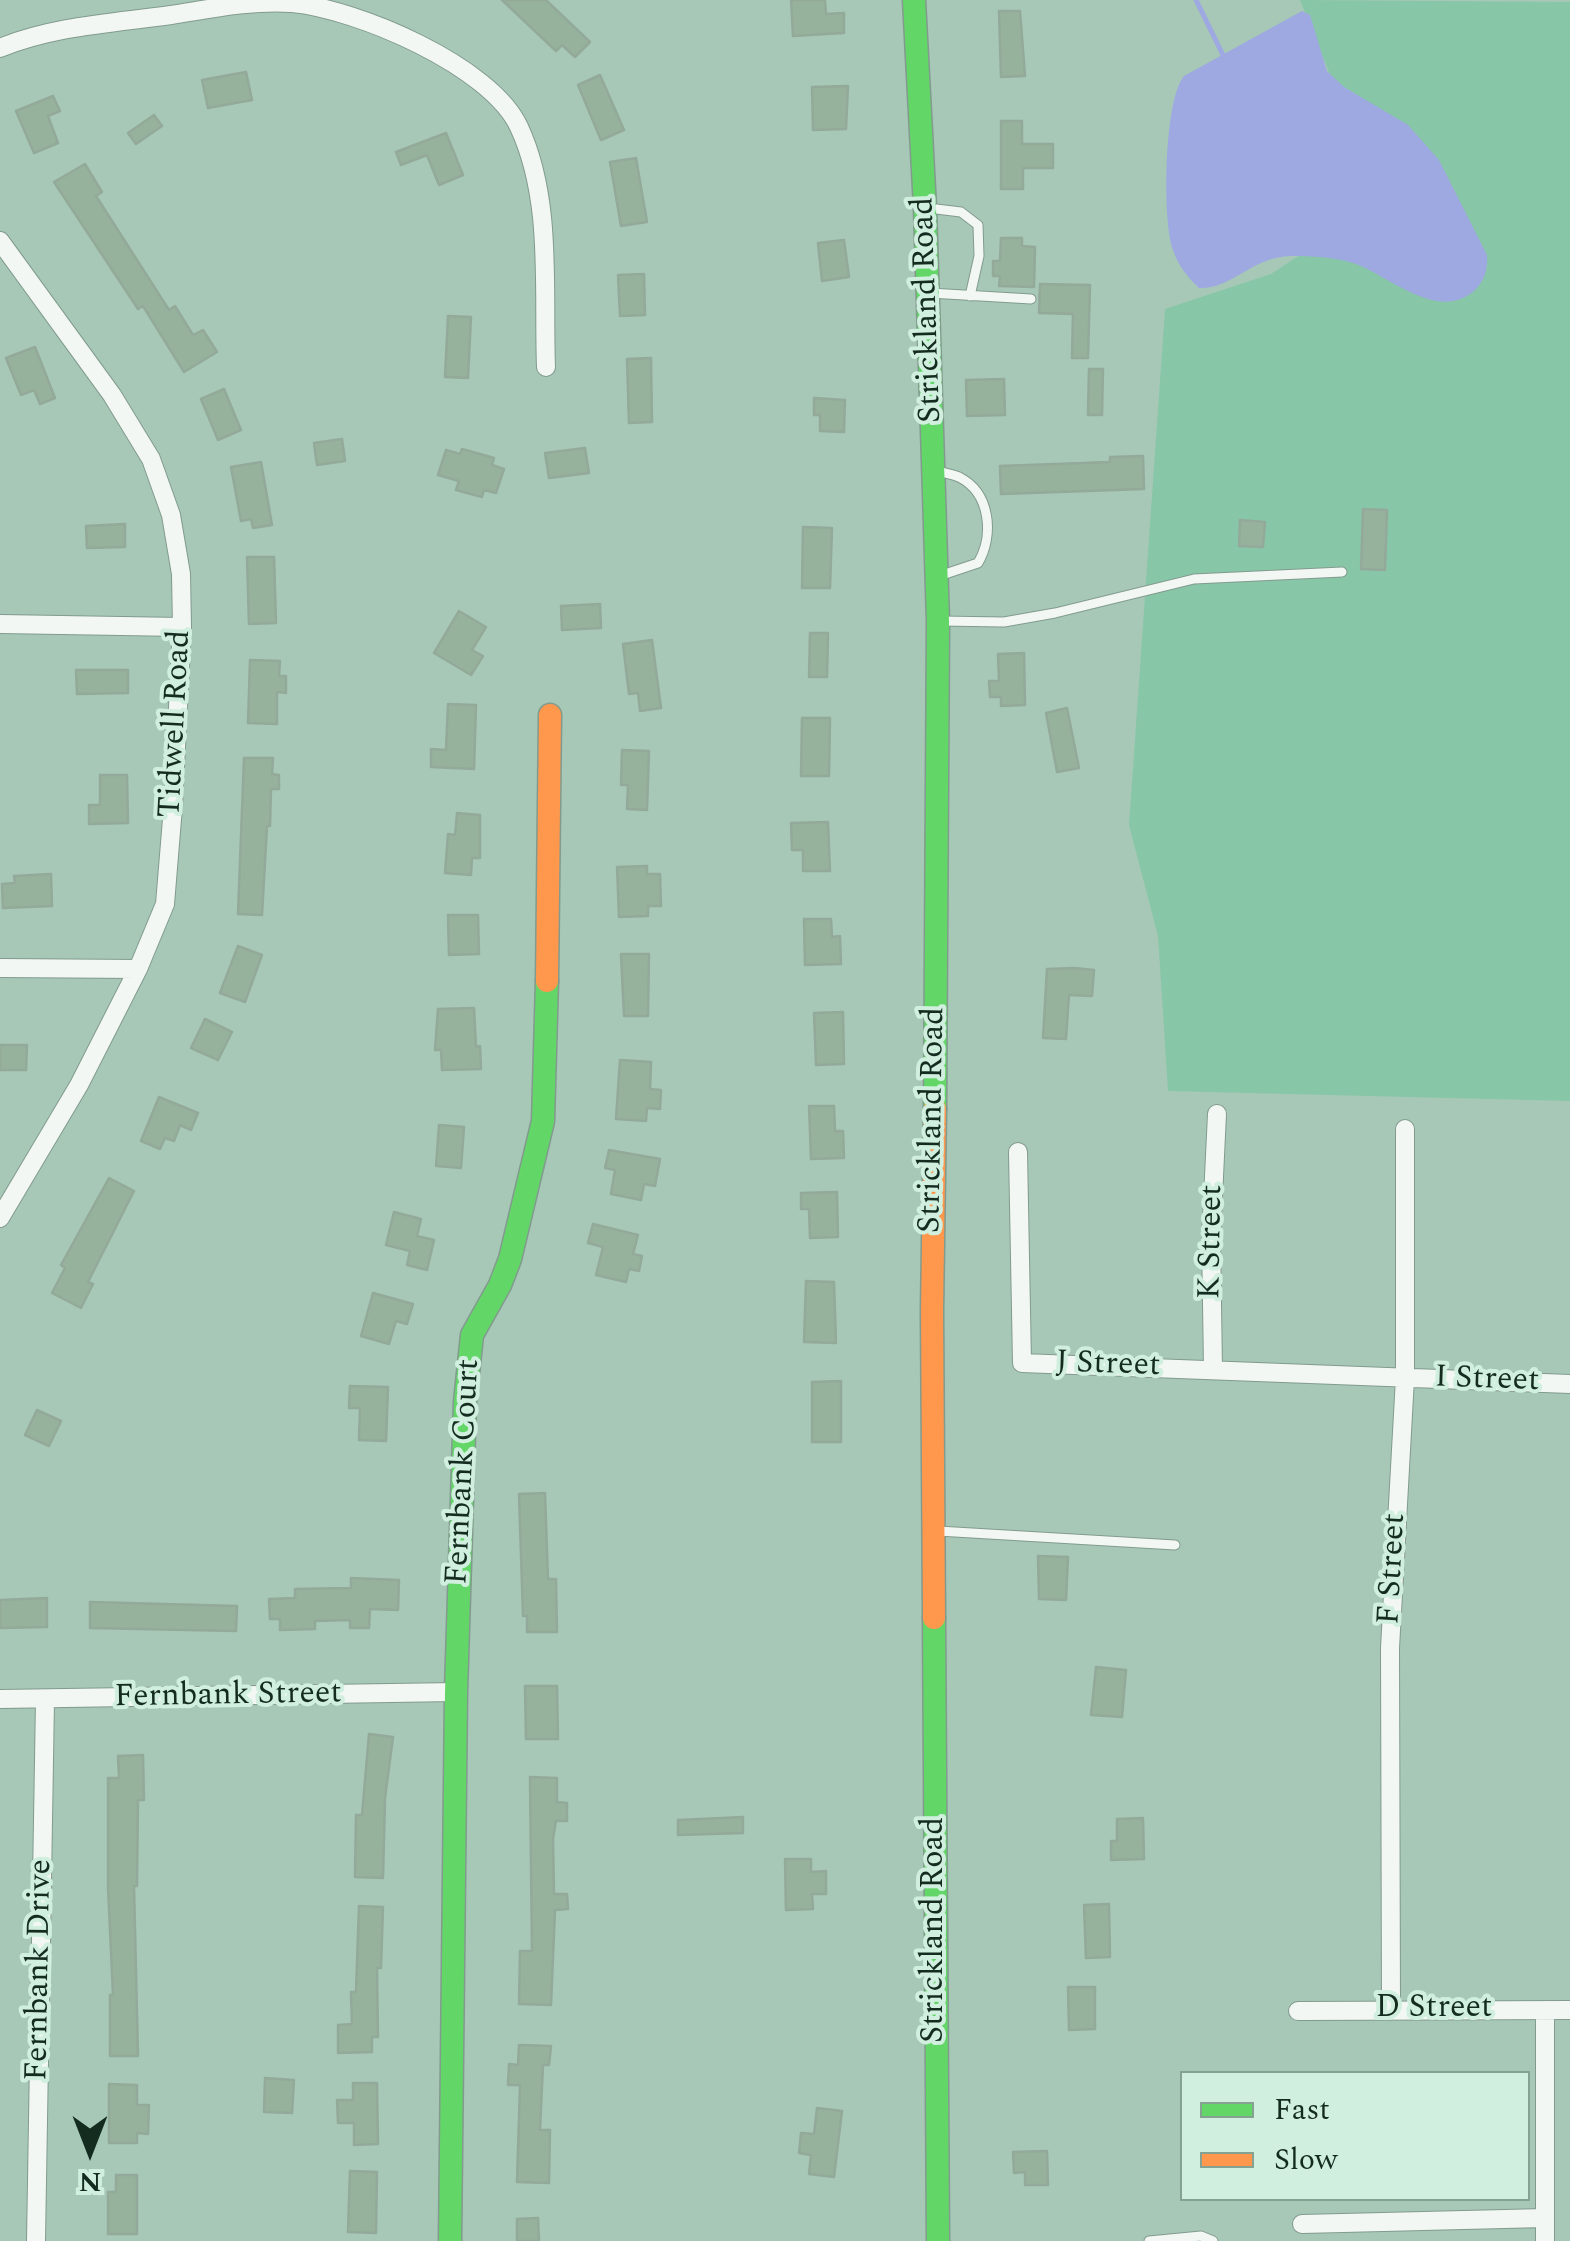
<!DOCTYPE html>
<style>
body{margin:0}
#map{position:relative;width:1570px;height:2241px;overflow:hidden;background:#a7c8b7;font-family:Spectral,serif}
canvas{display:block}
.legend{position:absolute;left:1180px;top:2071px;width:350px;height:130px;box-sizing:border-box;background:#d1efde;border:2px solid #85a192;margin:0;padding:12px 18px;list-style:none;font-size:30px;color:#142c20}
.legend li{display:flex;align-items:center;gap:20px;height:50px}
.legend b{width:50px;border:2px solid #85a192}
.north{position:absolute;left:40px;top:2101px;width:100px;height:100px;-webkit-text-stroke:8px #d1efde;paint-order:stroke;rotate:180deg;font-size:28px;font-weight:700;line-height:40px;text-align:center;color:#142c20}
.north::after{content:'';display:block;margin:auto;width:35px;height:45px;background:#142c20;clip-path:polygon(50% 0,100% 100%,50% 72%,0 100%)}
</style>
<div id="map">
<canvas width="1570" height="2241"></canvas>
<ul class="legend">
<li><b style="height:12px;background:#63d668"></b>Fast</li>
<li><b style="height:12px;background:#ff974d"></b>Slow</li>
</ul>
<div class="north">N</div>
</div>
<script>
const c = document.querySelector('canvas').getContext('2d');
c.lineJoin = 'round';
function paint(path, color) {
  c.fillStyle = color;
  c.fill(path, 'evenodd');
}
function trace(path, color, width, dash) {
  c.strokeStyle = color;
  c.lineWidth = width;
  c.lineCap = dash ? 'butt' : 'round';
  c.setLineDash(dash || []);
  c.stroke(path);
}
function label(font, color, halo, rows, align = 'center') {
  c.font = font + ' Spectral,serif';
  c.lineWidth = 8;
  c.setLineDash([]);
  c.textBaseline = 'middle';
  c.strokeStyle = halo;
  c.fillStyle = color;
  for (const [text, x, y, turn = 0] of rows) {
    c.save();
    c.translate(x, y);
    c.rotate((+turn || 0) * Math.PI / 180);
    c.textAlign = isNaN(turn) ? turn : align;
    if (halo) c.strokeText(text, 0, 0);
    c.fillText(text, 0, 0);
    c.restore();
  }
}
paint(new Path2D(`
 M1300,0L1570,2V1101L1168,1091L1158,936L1129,825L1165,309L1271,274L1352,221L1343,107Z`), '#88c6a8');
paint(new Path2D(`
 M1302,11L1310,15L1327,71L1344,87L1408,125L1439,160L1487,255C1488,269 1485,280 1475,290C1437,324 1388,274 1353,263C1335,257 1311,256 1291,256C1251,257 1233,289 1199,288C1187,277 1178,265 1173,250C1162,220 1164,99 1184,76Z`), '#9da9e0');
trace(new Path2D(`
 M1196,0L1223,55`), '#9da9e0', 5);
const building = new Path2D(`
 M502,0H546L590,42L575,57L562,45L556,51Z
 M791,0H825L826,14L844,13V33L793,36Z
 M999,11H1020L1025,76L1001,77Z
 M246,72L252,100L208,108L202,80Z
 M600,75L624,130L601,140L578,85Z
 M848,86L846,129L813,130L812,87Z
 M53,96L60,111L48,116L58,143L34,153L16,111Z
 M154,115L162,126L136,144L128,133Z
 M1001,121H1022V144H1053V168H1023V189H1001Z
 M446,133L463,175L439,185L427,155L401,165L396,152Z
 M636,158L647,222L621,226L610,162Z
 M85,164L102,192L96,196L169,310L175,306L193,335L203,330L217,352L184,372L143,306L138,309L54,182Z
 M1001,238H1022V246L1035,247L1034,287L999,286L1000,276H993V261H1000Z
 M844,240L849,277L822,281L818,243Z
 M644,274L645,315L620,316L618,275Z
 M1040,284L1090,285L1088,358H1072L1073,314L1039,313Z
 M448,316L471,317L468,378L445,377Z
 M35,347L55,398L40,404L34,390L21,395L6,358Z
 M651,358L652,422L629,423L627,359Z
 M1089,369H1103L1102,415H1088Z
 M1004,379L1005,415L967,416L966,380Z
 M224,389L241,430L218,440L201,399Z
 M814,398L845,400L844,432L820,431V415H814Z
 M342,439L345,461L317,465L314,443Z
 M585,448L589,473L549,478L545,453Z
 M462,449L494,458L492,465L504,469L496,493L484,490L482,497L456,490L459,481L438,475L446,450L460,454Z
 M1143,456L1144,489L1001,494L1000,466L1110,462V457Z
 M261,462L272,525L253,528L251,519L241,521L231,467Z
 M1363,509L1387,510L1385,570L1361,569Z
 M1240,520L1265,522L1263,547L1239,546Z
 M125,524V547L87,548L86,526Z
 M803,527L832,528L830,588H802Z
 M247,557H274L276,623L249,624Z
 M600,604L601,628L562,630L561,606Z
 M459,611L486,627L472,650L483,656L471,675L434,653Z
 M810,633H828L827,677H809Z
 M652,640L661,708L640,711L638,693L629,694L623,644Z
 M1024,653L1025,705L1001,706V697H990L989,681H999L998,654Z
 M250,660L280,661L279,676H286V693L277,692V724L248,723Z
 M76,670H128V693L77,694Z
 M448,704L476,705L474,769L431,767V749L446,750Z
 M1067,708L1079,768L1057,772L1046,713Z
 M802,718H830L829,776H801Z
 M622,750L649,751L647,810L627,809L628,785H621Z
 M244,758H273L272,774L279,775V789H271L270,826H267L262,915L238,914Z
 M100,775H127L128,823L89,824V805H100Z
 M457,813L480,815V858H472L471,875L445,873L448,834L455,835Z
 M828,822L830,871H803V850H792L791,823Z
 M647,866V874H660L661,906H648V916L619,917L617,867Z
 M51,874L52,906L3,908L2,884L15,883L14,876Z
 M448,915H478L479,954L449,955Z
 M804,919H831L832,937L840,936L841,964L805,965Z
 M238,946L262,955L245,1002L220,993Z
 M621,954H649L648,1016H624Z
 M1074,968L1094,970L1092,996L1069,995L1066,1039L1043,1038L1047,969Z
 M474,1008L476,1047L480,1046L481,1069L442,1070L441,1050H435L438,1009Z
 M843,1012L844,1064L816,1065L814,1013Z
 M205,1019L232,1032L218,1060L191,1048Z
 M0,1045H27L26,1070H0Z
 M620,1060L651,1062L650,1089L661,1090L660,1109L647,1108L646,1121L616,1119Z
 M159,1097L198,1113L191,1130L180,1125L174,1141L165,1138L160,1149L141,1141Z
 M809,1106H834L835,1131H843L844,1158L811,1159Z
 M439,1125L464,1127L461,1168L436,1166Z
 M609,1150L660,1159L655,1186L644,1184L641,1200L611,1194L615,1170L605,1168Z
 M109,1178L134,1191L88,1282L93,1284L81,1308L52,1293L65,1268L61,1265Z
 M837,1192L838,1237L810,1238L809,1209H801V1193Z
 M394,1212L421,1219L417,1236L434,1240L427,1270L407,1265L410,1251L386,1245Z
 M593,1224L638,1235L633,1254L642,1256L639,1271L629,1269L626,1282L596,1275L603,1247L588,1243Z
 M806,1281L834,1282L836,1343L804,1342Z
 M373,1293L413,1304L407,1324L396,1321L389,1344L361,1336Z
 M841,1381V1442H812V1382Z
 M350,1386L388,1387L386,1441L359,1440L360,1408H349Z
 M37,1410L61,1421L49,1446L25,1435Z
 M545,1493L548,1579H556L557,1632H527V1616H523L519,1494Z
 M1038,1556L1068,1557L1066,1600L1039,1599Z
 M351,1578L399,1580L398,1610L370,1609L369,1628H350V1620L315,1621V1629L280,1630V1619H270L269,1599L295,1598V1589L351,1588Z
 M47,1598V1627L0,1628V1600Z
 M90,1602L237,1606L236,1631L90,1628Z
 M1096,1667L1126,1670L1122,1717L1091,1715Z
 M525,1686H557L558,1739H526Z
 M369,1734L393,1737L385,1798L383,1878L355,1877L356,1815H362Z
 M143,1755L144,1800H138L137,1886H134L138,2056H110V1995H113L108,1886V1778H119L118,1756Z
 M530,1777L557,1778V1802L567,1803V1821H556L553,1839L554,1894H567L568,1909L555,1910L551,2005L519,2004L520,1951H532Z
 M743,1817V1833L678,1835V1820Z
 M1143,1818L1144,1859L1111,1860V1841H1117V1819Z
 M785,1859H811V1872L826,1871V1894H812L813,1909L786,1910Z
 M1109,1904L1110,1957L1086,1958L1084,1905Z
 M359,1906L383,1907L381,1968H377L378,2037H372V2052L338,2053V2025L352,2024L351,1992H356Z
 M1068,1987H1095V2029L1069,2030Z
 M519,2045L551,2046L549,2065H543L540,2130H550L549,2183L517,2182L520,2085H508L509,2064L518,2065Z
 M265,2078L294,2080L292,2113L264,2112Z
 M353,2083H377L378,2144L354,2145V2123H338L337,2100H353Z
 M109,2084L137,2085V2105H149L148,2134L137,2133V2143H109Z
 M817,2108L842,2111L834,2177L809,2174L811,2155L799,2153L801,2133L814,2134Z
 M1047,2151L1048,2185H1025V2172L1014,2173L1013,2152Z
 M350,2171L377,2172L376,2233L348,2232Z
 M116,2175H137V2234H108V2192H116Z
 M538,2218L539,2241H517V2219Z`);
paint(building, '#97b29c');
trace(building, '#93a999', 2.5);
const lane = new Path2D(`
 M928,208L961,212L978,225L979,256L970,296
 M930,293L1031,299
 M935,470C943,473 952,474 959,477C991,493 994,536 978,563L939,576
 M940,621L1004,622L1055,613L1194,579L1342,572
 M938,1531L1175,1545
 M1149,2241L1201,2236L1213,2241`);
const street = new Path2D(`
 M0,48C53,26 114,23 171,15C210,9 252,0 292,3C357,9 491,66 519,127C553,200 543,289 546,367
 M0,241L112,395L151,459L171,515L181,574L182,627L173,807L165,904L138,969L79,1085L0,1218
 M0,624L182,627
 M0,968L138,969
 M1018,1152L1022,1363L1570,1384
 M1213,1369L1211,1239L1217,1114
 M0,1699L456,1692
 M1391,2010L1390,1648L1405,1378V1129
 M1545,2010V2241
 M1298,2011L1570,2010
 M1302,2224L1545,2218
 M36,2241L45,1700`);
const fast = new Path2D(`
 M914,0L925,208L938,621L935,1109
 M934,1618L938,2241
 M450,2241L456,1692L465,1402L472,1335L500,1285L510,1259L543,1121L547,981`);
const slow = new Path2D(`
 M547,981L550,715
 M934,1618L932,1311L935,1109`);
trace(lane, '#829b8e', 11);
trace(street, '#829b8e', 20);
trace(fast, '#829b8e', 25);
trace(slow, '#829b8e', 25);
trace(lane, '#f2f7f4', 9);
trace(street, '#f2f7f4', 18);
trace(fast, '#63d668', 22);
trace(slow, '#ff974d', 22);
label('32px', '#142c20', '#d1efde', [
 ["Strickland Road",929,310,-92],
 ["Tidwell Road",177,724,-87],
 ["Strickland Road",934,1120,-89],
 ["K Street",1213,1242,-89],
 ["J Street",1108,1366,2],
 ["I Street",1487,1381,2],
 ["Fernbank Court",465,1472,-87],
 ["F Street",1394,1569,-87],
 ["Fernbank Street",228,1697,-1],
 ["Strickland Road",936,1930,-90],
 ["Fernbank Drive",41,1970,-89],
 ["D Street",1434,2010]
]);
</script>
